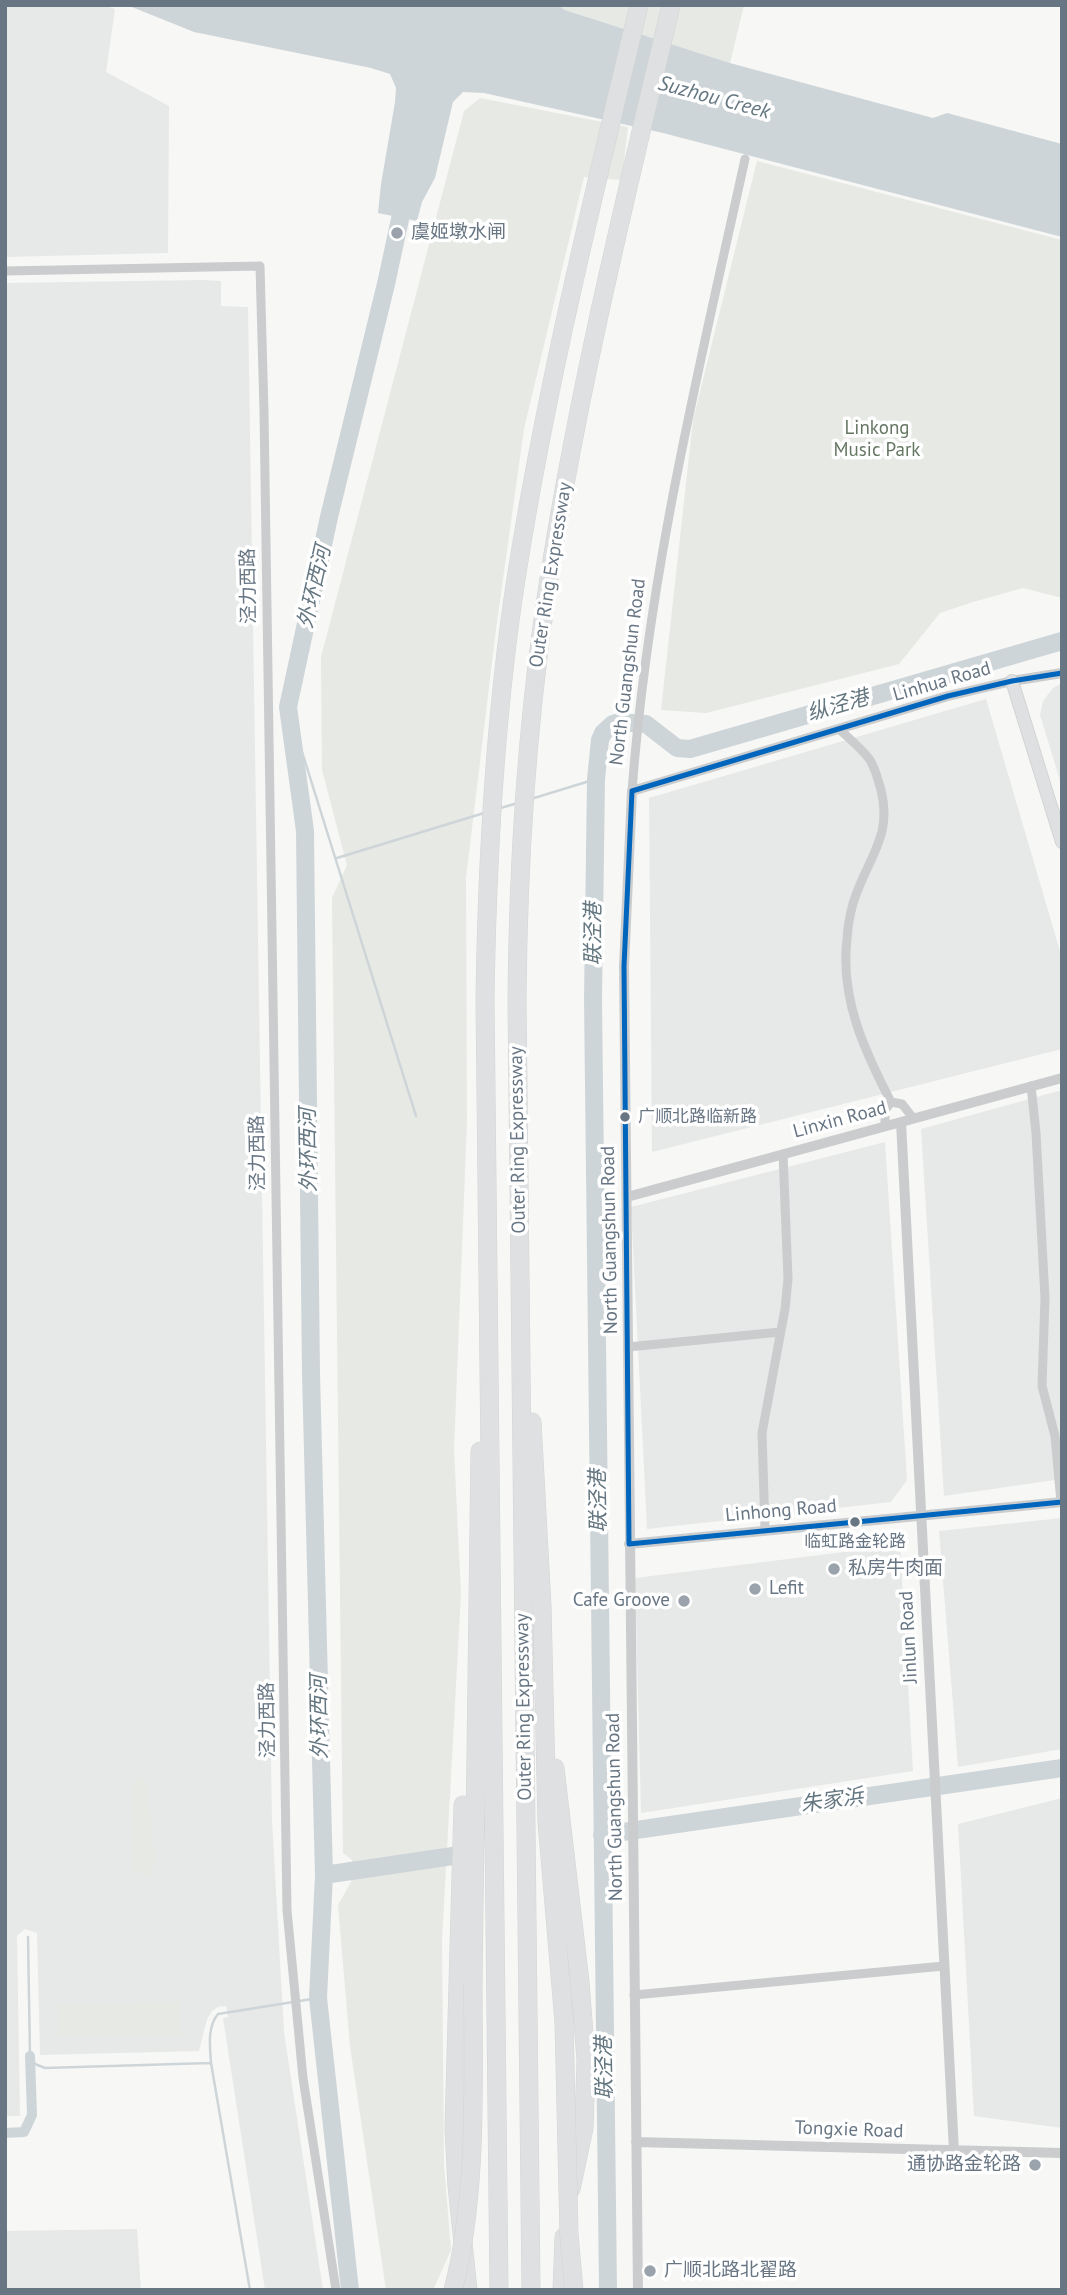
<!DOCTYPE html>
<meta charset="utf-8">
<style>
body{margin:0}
#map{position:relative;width:1067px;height:2295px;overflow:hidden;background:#f7f7f6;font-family:"PT Sans",sans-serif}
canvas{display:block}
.frame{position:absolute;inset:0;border:7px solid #687684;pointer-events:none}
</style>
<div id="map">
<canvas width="1067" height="2295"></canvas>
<div class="frame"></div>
</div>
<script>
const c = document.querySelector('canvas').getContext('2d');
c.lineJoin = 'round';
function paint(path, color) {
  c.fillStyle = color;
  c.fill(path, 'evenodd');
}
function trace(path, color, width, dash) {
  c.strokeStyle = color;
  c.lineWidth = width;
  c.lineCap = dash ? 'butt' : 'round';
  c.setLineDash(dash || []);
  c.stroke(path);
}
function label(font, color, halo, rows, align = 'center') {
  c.font = font + ' "PT Sans","Noto Sans SC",sans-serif';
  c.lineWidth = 7;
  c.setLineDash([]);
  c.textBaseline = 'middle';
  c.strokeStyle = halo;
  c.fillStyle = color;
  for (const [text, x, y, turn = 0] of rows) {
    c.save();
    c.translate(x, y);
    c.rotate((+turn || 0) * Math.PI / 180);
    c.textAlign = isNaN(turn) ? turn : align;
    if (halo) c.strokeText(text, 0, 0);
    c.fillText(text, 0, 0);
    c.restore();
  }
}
paint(new Path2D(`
 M5,5H102L115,9L106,72L169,106L168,253L5,257Z
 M203,280L221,281V306L248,307L272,1820L284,2032L323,2290H265L223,2018L228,2017L226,2006L218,2007L212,2011L207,2019L199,2051L40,2055L37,1933L25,1929L17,1936L20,2116H5V283Z
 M1062,683V787L1040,715L1043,701L1053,688Z
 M986,699L1062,958V1049L652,1152L649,798Z
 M1062,1090V1479L944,1496L921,1129Z
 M885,1142L907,1480L891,1502L647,1529L631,1207Z
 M1062,1518V1749L958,1767L939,1531Z
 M900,1545L913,1771L641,1813L635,1578Z
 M1062,1798V2128L974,2116L958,1824Z
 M137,2229L141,2290H5V2231Z`), '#e7e8e8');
paint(new Path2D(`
 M557,5H744L730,63L565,10Z
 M480,98L628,127L622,180L584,177L524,429L496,629L466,878L467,1121L454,1450L461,1594L442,1940L444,2165L451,2250L433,2290H386L350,2046L338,1905L351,1882L352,1860L343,1853L332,898L347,865L322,770L321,657L464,111Z
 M757,161L1062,240V598L1023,588L973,602L940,613L899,664L706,713L661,710L693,420Z
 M143,1777L147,1783L155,1861L151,1875C142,1877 139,1874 133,1867L134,1783L138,1778Z
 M180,2002L181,2035L58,2037V2004Z`), '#e6e9e4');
paint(new Path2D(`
 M127,5H557L565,10L730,63L933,118L947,113L1062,144V237L663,133L484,93L463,92L453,102L435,178L422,202L417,221L378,213L381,184L395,102L396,88L390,74L371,68L194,32Z`), '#ced5d8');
trace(new Path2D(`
 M288,707L416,1116
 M531,799L596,779
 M497,809L518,803
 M337,858L484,813
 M28,1937L30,2056L35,2064L45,2068L210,2063
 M250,2290L211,2063C210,2047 207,2027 218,2014L318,1998`), '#ced5d8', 2.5);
trace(new Path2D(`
 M5,2133L24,2132L32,2115L30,2056`), '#ced5d8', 10);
trace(new Path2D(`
 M602,1835L1062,1768
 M324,1875L453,1856
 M350,2290L318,1998L324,1875L311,1374L305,831L288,707L329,517L386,284L405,196
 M608,2290L593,999L596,779L600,740L603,733L613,724L619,722L646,724L677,748L690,749L1062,641`), '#ced5d8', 18);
const secondary = new Path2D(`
 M1012,681L1062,842`);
const motorway = new Path2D(`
 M532,1422L542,1606L547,1822L564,2022
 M555,1768L580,1982L586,2060L584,2128L571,2189
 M463,1805L454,2128L457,2186L468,2290
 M473,1983L480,1451
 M499,2290L485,999C487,865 494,731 513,599C543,398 592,202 639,5
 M531,2290L517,1000C518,868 526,736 545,605C575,402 624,204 671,5
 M562,2290L564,2237`);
trace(secondary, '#d3d3d4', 14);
trace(motorway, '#d4d5d5', 19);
trace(new Path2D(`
 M5,271L260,266L264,412L287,1910L303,2078L336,2290
 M840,730C850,739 862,749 870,760C876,770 878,780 881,790C892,833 871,855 857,892C851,907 848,923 847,939C840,998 864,1050 891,1102
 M632,791C648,575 699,369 745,159
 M1031,1086L1036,1133L1045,1298L1042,1386L1055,1436L1061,1502
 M885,1126V1110L891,1102L902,1104L913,1118
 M628,1347L780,1332
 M765,1530L762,1433L785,1309L788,1279L783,1154
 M634,1995L944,1966`), '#cbcccd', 9);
trace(new Path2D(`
 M901,1122L954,2151
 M627,1197L1062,1078
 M629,1544L1062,1502
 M636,2142L1062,2153
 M638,2290L624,966L632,791L948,696L1012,681L1062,673`), '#cbcccd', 10);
trace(secondary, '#dfe0e1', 12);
trace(motorway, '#dfe0e1', 18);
const motorwayBridge = new Path2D(`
 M564,2022L569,2234L574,2290
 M453,2290C478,2195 473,2081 473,1983`);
trace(motorwayBridge, '#d4d5d5', 19, []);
trace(motorwayBridge, '#dfe0e1', 18);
trace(new Path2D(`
 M632,791L948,696L1012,681L1062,673
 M629,1544L624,966L632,791
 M629,1544L1062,1502`), '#0065bd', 5);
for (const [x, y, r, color] of [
 [397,233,7,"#9aa3ac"],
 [625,1117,6,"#687684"],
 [855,1522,6,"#687684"],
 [834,1569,7,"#9aa3ac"],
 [755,1589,7,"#9aa3ac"],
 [684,1601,7,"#9aa3ac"],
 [1035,2165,7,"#9aa3ac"],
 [650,2271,7,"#9aa3ac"]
]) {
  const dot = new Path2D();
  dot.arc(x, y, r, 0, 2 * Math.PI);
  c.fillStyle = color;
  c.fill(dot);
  trace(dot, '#fff', 2.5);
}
label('17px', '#687684', '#fff', [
 ["广顺北路临新路",638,1117],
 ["临虹路金轮路",855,1542,"center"]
], 'left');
label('19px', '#687684', '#fff', [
 ["虞姬墩水闸",411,233],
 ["私房牛肉面",848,1569],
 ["Lefit",769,1589],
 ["Cafe Groove",670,1601,"right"],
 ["通协路金轮路",1021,2165,"right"],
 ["广顺北路北翟路",664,2271]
], 'left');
label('19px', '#657763', '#fff', [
 ["Linkong",877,429],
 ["Music Park",877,451]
]);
label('19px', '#687684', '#fff', [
 ["Outer Ring Expressway",551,575,-81],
 ["泾力西路",249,586,-91],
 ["North Guangshun Road",628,672,-83],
 ["Linhua Road",942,682,-16],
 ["Linxin Road",840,1120,-15],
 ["Outer Ring Expressway",518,1140,-91],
 ["泾力西路",258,1153,-91],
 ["North Guangshun Road",610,1240,-91],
 ["Linhong Road",781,1511,-5],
 ["Jinlun Road",909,1637,-93],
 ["Outer Ring Expressway",524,1707,-91],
 ["泾力西路",268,1720,-91],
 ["North Guangshun Road",615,1807,-91],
 ["Tongxie Road",849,2130,2]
]);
label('italic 21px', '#647680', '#fff', [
 ["Suzhou Creek",714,98,15],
 ["外环西河",315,587,-77],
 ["纵泾港",838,706,-16],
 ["联泾港",594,934,-90],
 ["外环西河",309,1150,-91],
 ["联泾港",599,1501,-91],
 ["外环西河",320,1717,-91],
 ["朱家浜",832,1801,-8],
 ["联泾港",605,2068,-91]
]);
</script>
